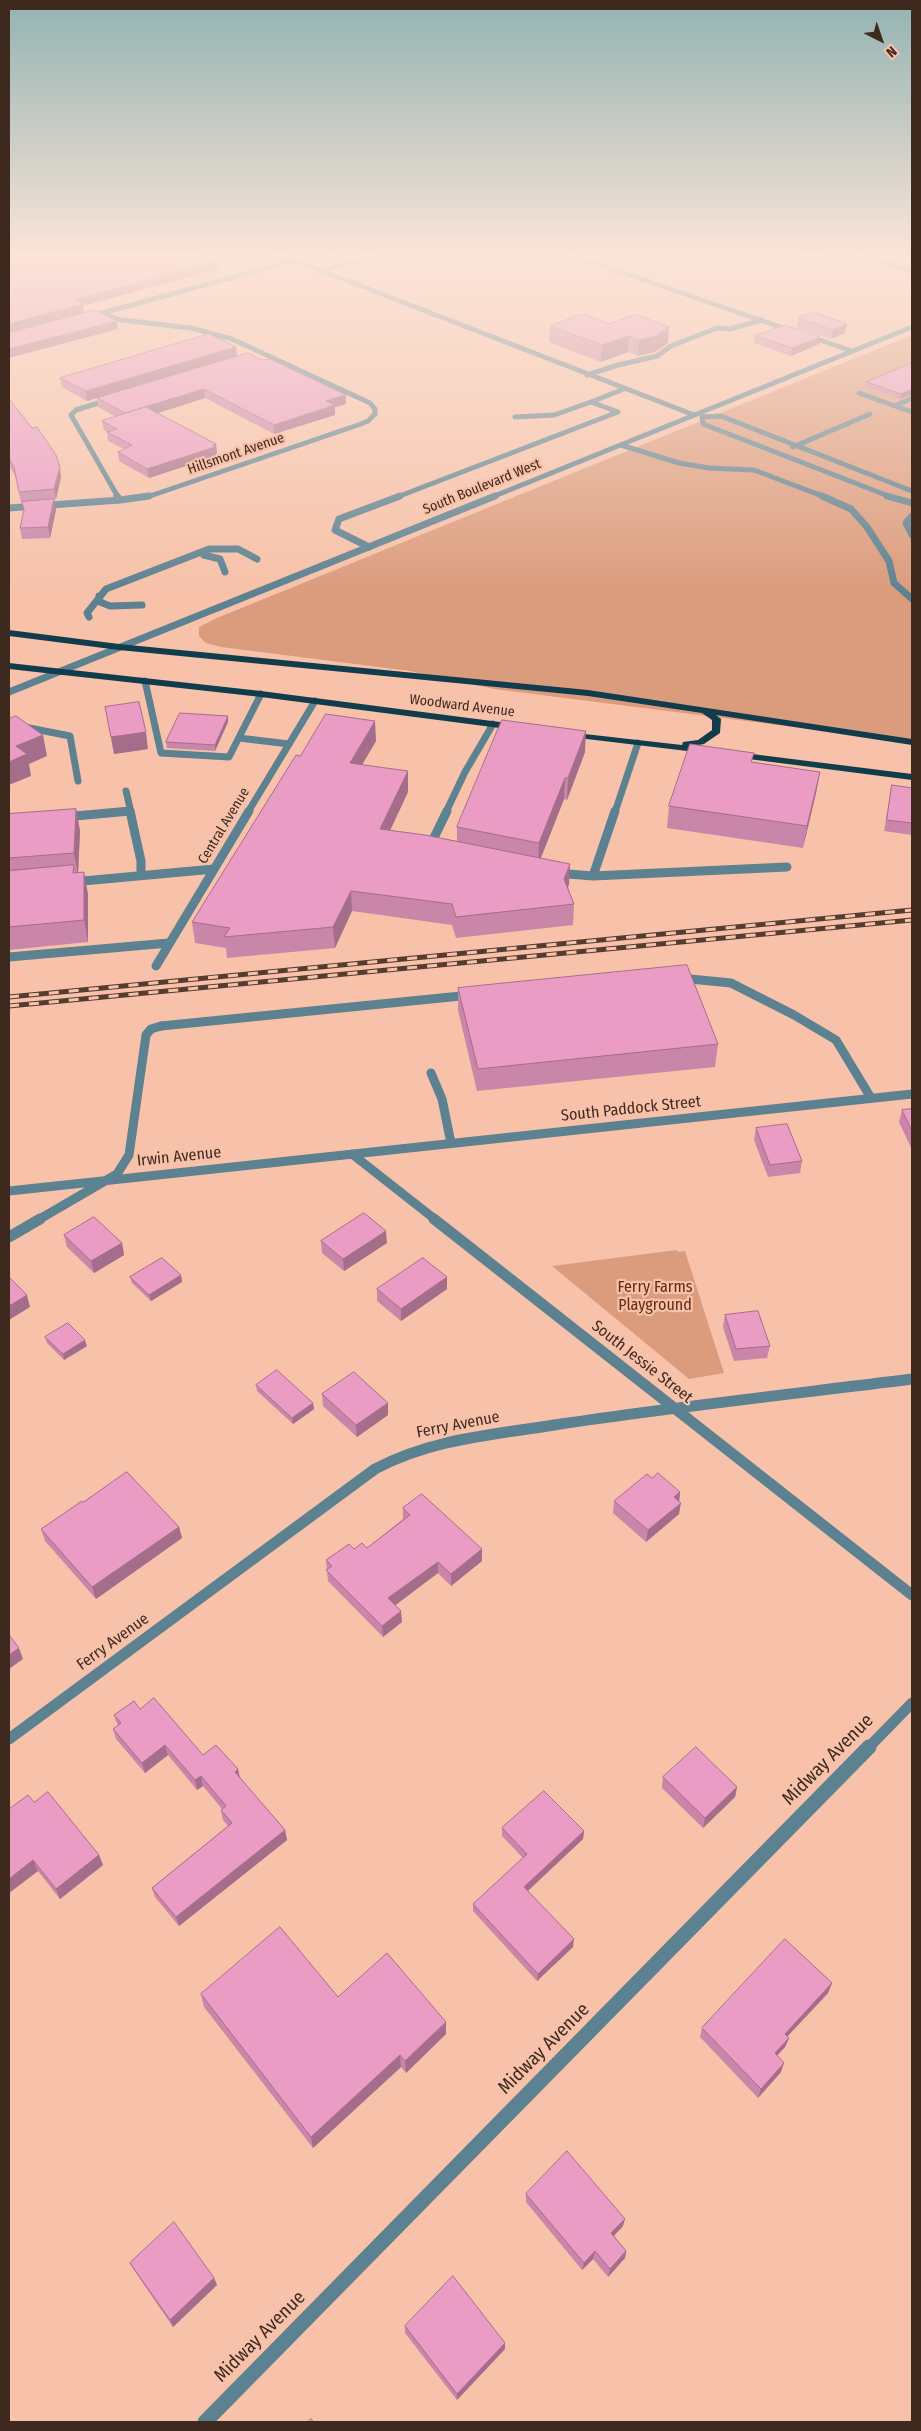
<!DOCTYPE html>
<style>
body{margin:0}
#map{position:relative;width:921px;height:2431px;overflow:hidden;background:#f7c2a9;font-family:"Fira Sans Condensed",sans-serif}
canvas{display:block}
.frame{position:absolute;inset:0;border:10px solid #3e291f;pointer-events:none}
.north{position:absolute;left:856px;top:15px;width:50px;height:50px;-webkit-text-stroke:4px #f7c2a9;paint-order:stroke;rotate:139deg;font-size:14px;font-weight:700;line-height:20px;text-align:center;color:#3e291f}
.north::after{content:'';display:block;margin:auto;width:18px;height:22px;background:#3e291f;clip-path:polygon(50% 0,100% 100%,50% 72%,0 100%)}
</style>
<div id="map">
<canvas width="921" height="2431"></canvas>
<div class="frame"></div>
<div class="north">N</div>
</div>
<script>
const c = document.querySelector('canvas').getContext('2d');
c.lineJoin = 'round';
function paint(path, color) {
  c.fillStyle = color;
  c.fill(path, 'evenodd');
}
function trace(path, color, width, dash) {
  c.strokeStyle = color;
  c.lineWidth = width;
  c.lineCap = dash ? 'butt' : 'round';
  c.setLineDash(dash || []);
  c.stroke(path);
}
function label(font, color, halo, rows, align = 'center') {
  c.font = font + ' "Fira Sans Condensed",sans-serif';
  c.lineWidth = 4.5;
  c.setLineDash([]);
  c.textBaseline = 'middle';
  c.strokeStyle = halo;
  c.fillStyle = color;
  for (const [text, x, y, turn = 0] of rows) {
    c.save();
    c.translate(x, y);
    c.rotate((+turn || 0) * Math.PI / 180);
    c.textAlign = isNaN(turn) ? turn : align;
    if (halo) c.strokeText(text, 0, 0);
    c.fillText(text, 0, 0);
    c.restore();
  }
}
paint(new Path2D(`
 M912,335V742L494,689L410,671L221,647L206,643L199,636V627L217,618Z
 M677,1250L678,1252L685,1251L724,1373L689,1379L552,1266Z`), '#db9c7d');
trace(new Path2D(`
 M587,375L618,365L657,356L671,346L717,328L730,329L762,320
 M859,393L895,406
 M912,398L895,406L912,412
 M515,417L554,415L591,402
 M621,445L679,463L709,468L754,470L825,497
 M793,447L870,414
 M397,497L618,412L591,402L624,389
 M891,497L703,424L702,417L721,416L912,491`), '#5c8191', 5);
trace(new Path2D(`
 M822,496L851,509L867,527L889,561L894,583L912,599
 M887,496L912,503
 M912,516L906,523L912,535
 M369,547L335,530L339,519L400,496
 M204,555L220,559L225,572
 M99,596L100,602L110,606L142,605
 M89,617L87,613L106,589L209,549H238L257,559
 M145,681L161,753L229,757L261,694
 M9,724L70,736L78,781
 M239,738L289,744
 M126,791L131,812
 M119,812L130,811
 M446,812L465,772L493,724
 M615,812L638,743`), '#5c8191', 7);
trace(new Path2D(`
 M130,811L141,861V875
 M615,811L593,876L787,867
 M64,817L130,811
 M429,848L447,811
 M556,873L593,876
 M9,957L169,943
 M680,978L731,983L794,1015L836,1040L871,1098
 M161,1026L471,995
 M431,1073L442,1099L451,1143`), '#5c8191', 9);
trace(new Path2D(`
 M276,253L694,415
 M566,253L792,331
 M853,253L912,271
 M321,271L381,253
 M99,314L295,260
 M101,314L121,320L191,328L232,339L370,403L375,409V414L368,421L358,425L153,495L141,497
 M808,336L852,351
 M111,399L76,410L71,415L118,497`), '#5c8191', 5);
trace(new Path2D(`
 M117,496L120,500
 M9,508L120,500L149,496
 M248,812L315,701`), '#5c8191', 7);
trace(new Path2D(`
 M72,882L214,869
 M156,966L249,811
 M352,1154L436,1220
 M9,1191L912,1094
 M38,1220L117,1174L129,1155L146,1035L151,1029L161,1026`), '#5c8191', 9);
trace(new Path2D(`
 M434,1219L912,1595
 M9,1237L40,1219
 M9,1739L375,1469C431,1439 492,1435 554,1425C673,1407 793,1394 912,1379
 M868,1748L912,1703`), '#5c8191', 11);
trace(new Path2D(`
 M205,2422L869,1747`), '#5c8191', 15);
trace(new Path2D(`
 M492,497L912,327`), '#5c8191', 5);
trace(new Path2D(`
 M9,692L495,496`), '#5c8191', 7);
paint(new Path2D(`
 M9,630L119,644L588,690L912,739V745L716,715L721,719L720,733L704,744L693,746L707,748V752L704,753L570,737L567,736V732L682,745L683,742L698,740L712,730V720L702,713L588,696L119,650L9,636Z
 M9,663L261,691L515,724L520,727L515,730L261,697L9,669Z
 M736,752L912,774V780L733,757V753Z`), '#113c4c');
const rail = new Path2D(`
 M9,997L912,910
 M9,1006L912,920`);
trace(rail, '#553c30', 5);
trace(rail, '#f7c2a9', 3, [10]);
paint(new Path2D(`
 M321,253H348L332,258Z
 M791,253H837L815,260Z
 M798,318L847,324L845,333L831,339L797,328Z
 M609,324L668,343L655,352L638,356L628,352L601,362L549,342L550,326Z
 M755,336L819,344L791,356L754,343Z
 M237,356L262,360L346,395V404L335,407V415L274,434L205,398L157,413L216,444L217,453L216,454V456L149,478L119,461L118,452L124,449L108,441L107,432L104,430L102,421L116,417L98,407L97,398L87,401L62,387L60,378Z
 M912,363V394L900,399L866,387L867,382Z
 M9,399L61,477L56,499L21,502L15,476L9,465Z
 M56,510L50,538L22,539L20,528Z
 M105,707L148,749L114,754Z
 M228,716V722L215,751L167,748L166,742Z
 M376,741L362,765L408,771V792L390,830L457,841V827L585,752L567,800L564,799L541,858L569,884L568,888L574,904L573,925L456,938L452,925L352,911L335,948L227,958L226,948L195,943L192,922L300,756Z
 M753,762L820,772L816,793L803,848L667,828L669,806Z
 M892,785L912,788V835L884,831Z
 M76,809L80,831L78,873L88,894V942L9,950V814Z
 M458,988L718,1044L715,1067L477,1091L458,1010Z
 M912,1109V1150L899,1122L902,1110Z
 M756,1128L802,1161L800,1173L768,1177L754,1140Z
 M64,1235L122,1243L124,1255L94,1273L67,1247Z
 M321,1241L387,1243L344,1271L322,1253Z
 M181,1275L182,1282L151,1301L132,1283L130,1277Z
 M377,1289H447L401,1321L377,1301Z
 M725,1315L770,1346L767,1358L734,1361L723,1327Z
 M45,1337L87,1346L64,1360L47,1343Z
 M256,1385L313,1403L314,1409L293,1424L257,1391Z
 M322,1394L388,1403V1415L357,1437L323,1406Z
 M652,1478L680,1492L679,1501V1514L646,1542L613,1513L614,1501Z
 M83,1502L179,1527L182,1538L96,1599L45,1541L41,1529Z
 M403,1508L482,1549V1561L451,1586L438,1573L395,1605L402,1622L383,1637L328,1581L326,1560L354,1549L367,1548L403,1519Z
 M140,1709L203,1755L238,1769L240,1778L285,1830L287,1840L179,1926L155,1897L152,1888L228,1826L223,1820L221,1810L222,1809L203,1786L197,1790L168,1755L145,1773L116,1739L113,1729L118,1726L114,1715Z
 M663,1777L737,1787L735,1797L703,1828L662,1788Z
 M34,1802L99,1855L103,1865L60,1899L38,1871L9,1893Z
 M502,1828L584,1831L583,1839L528,1891L573,1947L537,1981L473,1911V1904L523,1858L502,1836Z
 M832,1983L828,1993L787,2037L789,2038L785,2047L777,2056L781,2072L758,2098L700,2037L702,2028Z
 M201,1994L338,1997L446,2034L406,2073L401,2067L313,2148L204,2007Z
 M526,2194L623,2226L614,2236L626,2251L625,2258L608,2277L593,2259L582,2270L526,2202Z
 M130,2263L214,2278L217,2285L173,2327L134,2270Z
 M405,2326L505,2349L457,2400L405,2333Z`), '#c986a9');
paint(new Path2D(`
 M9,253H28L9,258Z
 M332,253H348L332,258Z
 M816,253H837L815,260Z
 M218,261L219,269L83,306L84,313L9,334V324L74,300Z
 M117,321L118,329L9,358V349Z
 M847,324L845,333L831,339L833,330Z
 M669,327L668,343L655,352L638,356L639,340Z
 M629,336L628,352L601,362L602,345Z
 M820,337L819,344L791,356L792,348Z
 M236,347L237,356L87,401L86,391Z
 M204,389L205,398L127,423L125,413Z
 M912,389V394L900,399L901,394Z
 M346,395V404L335,407V415L274,434V425L326,401Z
 M216,444L217,453L216,454V456L149,478L147,469Z
 M60,467L61,477L56,499L54,489Z
 M54,499L56,510L50,538L48,527Z
 M228,716V722L215,751V745Z
 M375,721L376,741L351,783L350,763Z
 M586,731L585,752L567,800L568,778Z
 M146,732L148,749L114,754L111,737Z
 M43,735L47,756L29,764L31,776L9,785V762L16,746Z
 M408,771V792L381,850L380,829Z
 M820,772L816,793L803,848L807,826Z
 M565,778L564,799L538,865L539,843Z
 M76,809L80,831L78,875L74,853Z
 M570,864L569,884L563,899L564,879Z
 M84,872L88,894V942L84,920Z
 M351,891L352,911L335,948L333,927Z
 M386,1231L387,1243L344,1271L343,1259Z
 M122,1243L124,1255L94,1273L91,1261Z
 M181,1275L182,1282L151,1301L149,1295Z
 M447,1277V1289L401,1321V1309Z
 M27,1295L30,1307L9,1320V1306Z
 M85,1340L87,1346L64,1360L63,1354Z
 M313,1403L314,1409L293,1424L292,1418Z
 M388,1403V1415L357,1437L356,1425Z
 M680,1492L679,1504L674,1497Z
 M681,1503L679,1514L646,1542L648,1530Z
 M179,1527L182,1538L96,1599L92,1587Z
 M482,1549V1561L451,1586V1574Z
 M438,1562V1573L389,1610L388,1598Z
 M401,1611L402,1622L383,1637L382,1626Z
 M19,1648L23,1659L9,1669V1655Z
 M165,1745L168,1755L145,1773L142,1763Z
 M238,1769L240,1779L235,1772Z
 M201,1776L203,1786L197,1790L195,1780Z
 M737,1787L735,1797L703,1828L705,1818Z
 M285,1830L287,1840L179,1926L176,1917Z
 M584,1831L583,1839L523,1895L524,1887Z
 M99,1855L103,1865L60,1899L56,1889Z
 M33,1860L38,1871L9,1893V1879Z
 M574,1939L573,1947L537,1981L538,1974Z
 M832,1983L828,1993L781,2043L785,2034Z
 M446,2022V2034L406,2073L405,2061Z
 M789,2038L785,2047L771,2062L775,2053Z
 M400,2055L401,2067L313,2148L311,2137Z
 M784,2063L781,2072L758,2098L761,2089Z
 M625,2219L623,2226L609,2241L611,2233Z
 M595,2251L593,2259L582,2270L584,2263Z
 M626,2251L625,2258L608,2277L610,2269Z
 M214,2278L217,2285L173,2327L170,2320Z
 M505,2343V2349L457,2400V2394Z`), '#a46d8a');
const building = new Path2D(`
 M29,253H200L218,261L74,300L83,304L9,324V258Z
 M95,310L117,321L9,349V333Z
 M814,312L847,324L833,330L798,318Z
 M583,314L609,324L635,314L669,327L656,336L639,340L629,336L602,345L550,326Z
 M785,325L820,337L792,348L755,336Z
 M209,334L236,347L86,391L60,378Z
 M248,353L262,360L270,359L346,395L326,401L335,405L274,425L204,389L125,413L97,398Z
 M912,363V389L901,394L867,382Z
 M9,399L32,428L37,427L56,455L60,467L54,489L19,492L14,467L9,458Z
 M146,407L216,444L213,445L215,447L147,469L118,452L132,445L107,432L117,429L102,421Z
 M54,499L48,527L20,528L24,510L22,502Z
 M139,702L146,732L111,737L105,707Z
 M180,713L228,716L215,745L166,742Z
 M326,714L375,721L350,763L408,771L380,829L425,835L570,864L564,879L574,904L456,917L452,904L351,891L333,927L224,937L230,928L192,922L296,755L300,756Z
 M16,716L43,735L16,746L27,754L9,762V719Z
 M502,720L586,731L568,778H565L539,843L457,827Z
 M690,744L754,753L751,762L820,772L807,826L669,806Z
 M892,785L912,788V823L887,820Z
 M76,809L74,853L9,858V814Z
 M74,865L73,873L84,872V920L9,927V871Z
 M687,965L718,1044L478,1069L458,988Z
 M912,1109V1131L902,1110Z
 M787,1124L802,1161L770,1165L756,1128Z
 M364,1213L386,1231L343,1259L321,1241Z
 M94,1217L122,1243L91,1261L64,1235Z
 M162,1258L181,1275L149,1295L130,1277Z
 M423,1258L447,1277L401,1309L377,1289Z
 M9,1277L27,1295L9,1306Z
 M758,1311L770,1346L736,1349L725,1315Z
 M68,1323L85,1340L63,1354L45,1337Z
 M277,1370L313,1403L292,1418L256,1385Z
 M354,1372L388,1403L356,1425L322,1394Z
 M127,1472L179,1527L92,1587L41,1529L82,1501L83,1502Z
 M658,1473L680,1492L674,1497L681,1503L648,1530L614,1501L647,1474L652,1478Z
 M422,1494L482,1549L451,1574L438,1562L388,1598L401,1611L382,1626L326,1570L332,1566L326,1560L349,1544L354,1549L362,1543L367,1548L410,1515L403,1508Z
 M9,1635L19,1648L9,1655Z
 M154,1698L203,1755L216,1745L238,1769L235,1772L285,1830L176,1917L152,1888L232,1823L221,1810L226,1806L201,1776L195,1780L165,1745L142,1763L113,1729L121,1723L114,1715L134,1701L140,1709Z
 M696,1747L737,1787L705,1818L663,1777Z
 M544,1791L584,1831L524,1887L574,1939L538,1974L473,1904L527,1854L502,1828Z
 M48,1792L99,1855L56,1889L33,1860L9,1879V1809L28,1795L34,1802Z
 M280,1927L338,1997L387,1953L446,2022L405,2061L400,2055L311,2137L201,1994Z
 M785,1939L832,1983L785,2034L789,2038L775,2053L784,2063L761,2089L702,2028Z
 M567,2151L625,2219L611,2233L626,2251L610,2269L595,2251L584,2263L526,2194Z
 M174,2222L214,2278L170,2320L130,2263Z
 M453,2276L505,2343L457,2394L405,2326Z
 M311,2419L314,2422H308Z`);
paint(building, '#ea9cc5');
trace(building, '#a46d8a', 1);
const sky = c.createLinearGradient(0, 0, 0, 593);
sky.addColorStop(0, '#93b3b1');
sky.addColorStop(0.43, '#fbe4d8');
sky.addColorStop(1, '#fbe4d800');
c.fillStyle = sky;
c.fillRect(0, 0, 921, 593);
label('14px', '#3e291f', '#f7c2a9', [
 ["Hillsmont Avenue",236,454,-19],
 ["South Boulevard West",482,487,-22],
 ["Woodward Avenue",462,706,7],
 ["Central Avenue",224,826,-59]
]);
label('16px', '#3e291f', '#f7c2a9', [
 ["South Paddock Street",631,1109,-6],
 ["Irwin Avenue",179,1157,-6],
 ["South Jessie Street",642,1362,38],
 ["Ferry Avenue",458,1425,-11],
 ["Ferry Avenue",113,1642,-36]
]);
label('16px', '#5e2c11', '#f7c2a9', [
 ["Ferry Farms",655,1288],
 ["Playground",655,1306]
]);
label('19px', '#3e291f', '#f7c2a9', [
 ["Midway Avenue",828,1760,-45],
 ["Midway Avenue",544,2049,-45],
 ["Midway Avenue",260,2337,-45]
]);
</script>
